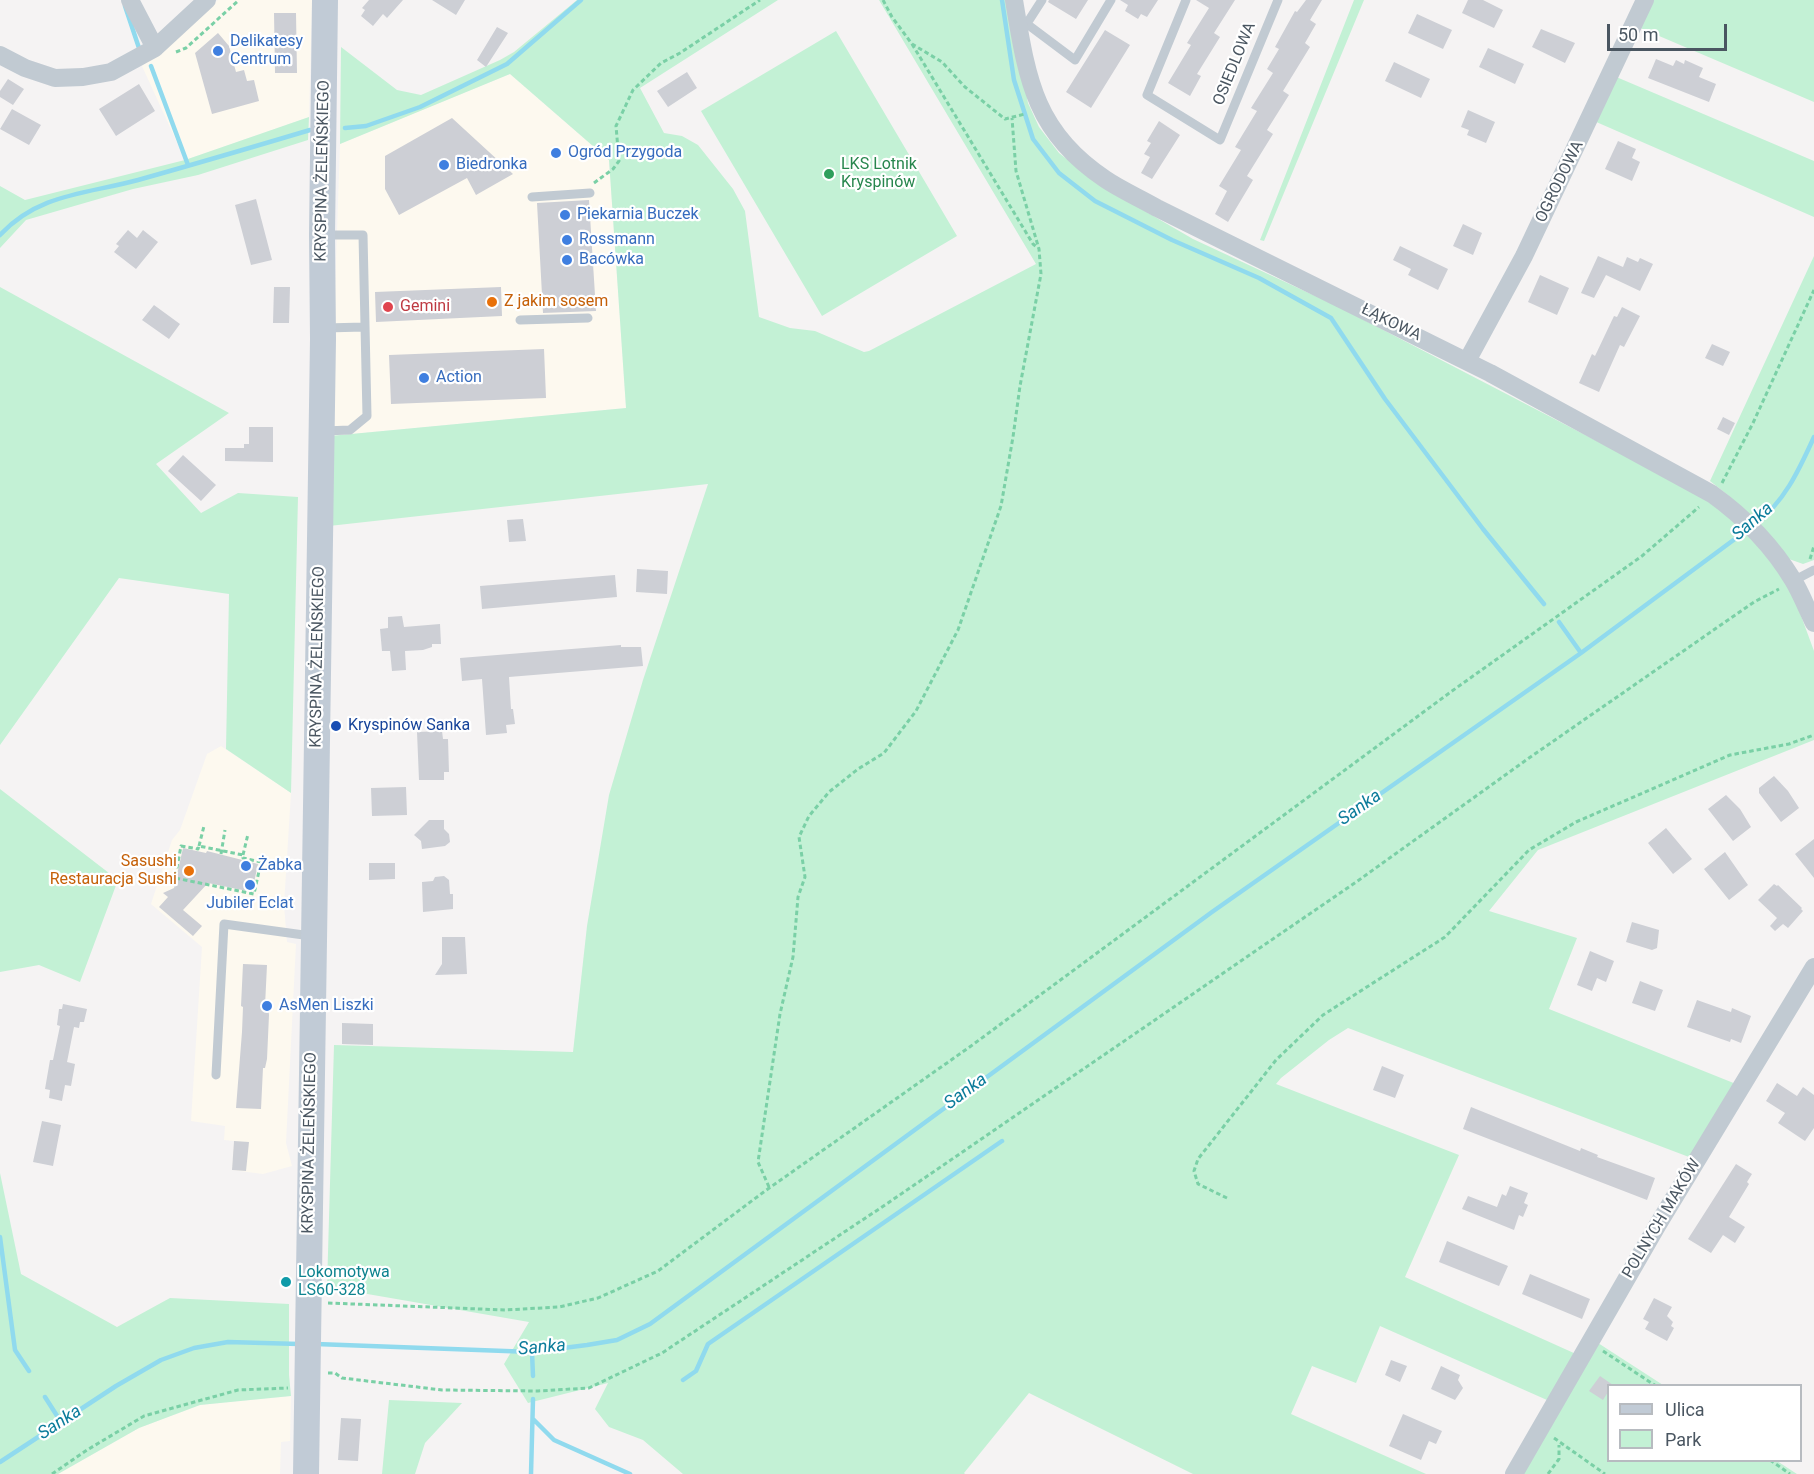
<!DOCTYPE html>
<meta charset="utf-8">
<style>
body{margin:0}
#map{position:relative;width:1814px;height:1474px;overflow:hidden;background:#f5f3f3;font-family:Roboto,sans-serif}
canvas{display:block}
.legend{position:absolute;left:1607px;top:1384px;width:195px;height:78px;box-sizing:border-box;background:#fff;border:2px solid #b7bbc0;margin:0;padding:8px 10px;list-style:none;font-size:18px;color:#4a5661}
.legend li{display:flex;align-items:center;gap:12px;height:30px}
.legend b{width:30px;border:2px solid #b7bbc0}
.scale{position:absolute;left:1607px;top:24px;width:120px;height:27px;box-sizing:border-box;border:3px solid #4a5661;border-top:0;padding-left:8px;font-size:18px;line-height:21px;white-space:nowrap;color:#4a5661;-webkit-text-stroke:4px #fff;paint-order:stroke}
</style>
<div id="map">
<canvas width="1814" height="1474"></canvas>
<ul class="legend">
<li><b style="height:8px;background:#c1cbd6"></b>Ulica</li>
<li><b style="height:16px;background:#c3f1d5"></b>Park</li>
</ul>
<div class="scale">50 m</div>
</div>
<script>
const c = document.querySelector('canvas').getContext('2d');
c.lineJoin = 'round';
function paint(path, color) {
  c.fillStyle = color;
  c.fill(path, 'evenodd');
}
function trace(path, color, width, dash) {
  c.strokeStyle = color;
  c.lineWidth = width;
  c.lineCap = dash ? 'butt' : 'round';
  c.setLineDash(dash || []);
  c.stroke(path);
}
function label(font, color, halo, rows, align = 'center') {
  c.font = font + ' Roboto,sans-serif';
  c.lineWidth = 4.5;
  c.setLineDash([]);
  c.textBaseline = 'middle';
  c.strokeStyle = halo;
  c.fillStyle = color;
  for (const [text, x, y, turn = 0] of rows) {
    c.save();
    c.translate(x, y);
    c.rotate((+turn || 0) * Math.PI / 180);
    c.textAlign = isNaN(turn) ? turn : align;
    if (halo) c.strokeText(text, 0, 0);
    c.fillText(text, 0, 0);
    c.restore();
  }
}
paint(new Path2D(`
 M218,0H312L309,117L185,160L142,66L176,39Z
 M510,74L609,160L626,408L330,436L340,144Z
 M221,746L291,793L284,905L287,942L296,944L286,1143L292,1166L263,1174L232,1170L234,1141L224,1140L225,1126L191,1121L202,947L151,904L172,840L180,830L207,754Z
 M291,1396L290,1441L281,1442L280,1474H58L139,1428L200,1405Z`), '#fdf9ef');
paint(new Path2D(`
 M577,0H778L640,88L664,133L682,136L698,145L733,189L745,211L759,317L790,328L815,331L864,352L869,351L1036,264L879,0H1009L1028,103L1039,127L1059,153L1100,185L1193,239L1341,308L1695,492L1730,516L1765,551L1793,594L1814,651V740L1538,850L1489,911L1577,938L1549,1009L1736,1084L1689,1157L1348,1028L1329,1040L1281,1078L1276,1084L1459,1155L1405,1277L1576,1354L1547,1400L1380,1326L1356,1383L1312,1366L1291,1414L1426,1474H1193L1029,1393L964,1473L965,1474H683L643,1440L609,1427L595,1409L608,1383L528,1403L504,1364L529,1322L327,1287L334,1045L573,1052L587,926L609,795L643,680L708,484L329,526L330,436L626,408L609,160L510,74L340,144L341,47L397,90L421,95L500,60L514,52Z
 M1354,0H1364L1264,241L1260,240Z
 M1651,0H1814V102L1638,27Z
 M836,31L957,236L822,316L701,111Z
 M1614,76L1814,161V217L1594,121Z
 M309,117L308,140L198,175L133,189L26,220L0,248V186L25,200L185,160Z
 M1814,256V560L1803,564L1789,559L1729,496L1710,481Z
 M0,287L229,413L156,464L201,513L238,493L298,497L291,793L226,749L229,594L119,578L0,745Z
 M0,789L118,880L80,982L39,965L0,972Z
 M0,1173L21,1274L117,1327L170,1298L289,1304V1375L291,1396L200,1405L139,1428L58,1474H0Z
 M1598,1343L1663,1385L1608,1386V1460L1777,1461L1797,1474H1523Z
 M389,1400L462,1403L425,1443L415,1474H382Z`), '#c3f1d5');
trace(new Path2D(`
 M1002,0L1014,80L1033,139L1059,173L1095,201L1172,240L1259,278L1331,318L1385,399L1483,529L1544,604
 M125,6L139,48
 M151,66L188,165
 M345,128L366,126L420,107L507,64L581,0
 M0,235C39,193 87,194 138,180C195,164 253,147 310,130
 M1754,525C1784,503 1799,470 1814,437
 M1559,622L1581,653
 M0,1237L15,1350L29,1371
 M316,1344L532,1352L587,1345L617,1340L650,1324L1212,912L1581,653L1747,530
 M532,1352L533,1376
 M683,1380L696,1371L708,1344L1002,1141
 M45,1397L61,1422
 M533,1419L554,1440L630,1474
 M0,1462L116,1386L161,1360L194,1348L228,1342L299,1344
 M531,1474L533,1399`), '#90daee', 4.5);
paint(new Path2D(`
 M369,0H403L387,18L383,14L373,26L361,16L365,10L362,8Z
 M432,0H465L456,15Z
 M1049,0H1088L1076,19L1048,2Z
 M1120,0H1158L1147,17L1141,14L1138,19L1125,11L1128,5Z
 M1196,0H1235L1214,33L1220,37L1197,74L1201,76L1190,96L1168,83L1191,45L1187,43L1209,8Z
 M1306,0H1322L1310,20L1316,24L1305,43L1310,47L1283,91L1289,95L1267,130L1273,134L1247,176L1253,180L1228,222L1215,214L1227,191L1219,186L1241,150L1235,147L1257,111L1251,108L1273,73L1267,69L1279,49L1275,47L1295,11L1297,12Z
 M1468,0H1483L1503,10L1494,28L1462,13Z
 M274,13H296L297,73H275Z
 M1417,14L1452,30L1443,49L1408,33Z
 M497,27L508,33L486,67L477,60Z
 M1541,29L1575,43L1565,63L1532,47Z
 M1105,30L1130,45L1091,108L1066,92Z
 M218,33L229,46L236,72L244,70L247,81L254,80L259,101L212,114L195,53Z
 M1488,48L1524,64L1515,84L1479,67Z
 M1656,59L1673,66L1676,60L1684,64L1685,60L1703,68L1699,77L1716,84L1709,102L1648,78Z
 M1394,62L1430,79L1421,98L1385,81Z
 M687,72L697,88L668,107L657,91Z
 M8,79L24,89L13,105L0,97V91Z
 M139,84L155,111L116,136L99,109Z
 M12,109L41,125L29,145L0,129Z
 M1468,110L1495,122L1486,143L1467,135L1469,130L1461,127Z
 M452,118L513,174L476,195L467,178L399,215L385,189V156Z
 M1159,121L1180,135L1152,179L1141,173L1150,157L1144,154L1151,143L1147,141Z
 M1618,141L1636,149L1632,158L1640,162L1632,181L1605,169Z
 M256,199L272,260L251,265L235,205Z
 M589,200L596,311L543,313L537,203Z
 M1463,224L1482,233L1473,255L1453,246Z
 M128,230L137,238L143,230L158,242L136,269L114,252L119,246L116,244Z
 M1400,246L1448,269L1438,290L1408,275L1411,269L1393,260Z
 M1598,256L1623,267L1627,257L1638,262L1640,258L1653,264L1640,291L1606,275L1594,298L1581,293Z
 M1540,275L1569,288L1557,315L1528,302Z
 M274,287H290L289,323H273Z
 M501,287L502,316L376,322L375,292Z
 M154,305L180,324L169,339L142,320Z
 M1622,307L1640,316L1624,347L1620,345L1599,392L1579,383L1592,354L1595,356L1614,316L1617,317Z
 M1712,344L1730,352L1723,366L1705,358Z
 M544,349L546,398L391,404L389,355Z
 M1723,417L1735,423L1729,435L1717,429Z
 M249,427H273V462L225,461V448H244V444H249Z
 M183,455L216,485L201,501L168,471Z
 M523,519L526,541L509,542L507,520Z
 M637,569L668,571L667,594L636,592Z
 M615,575L617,597L482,609L480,586Z
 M402,616L404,627L440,624L441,644H432V647L423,650L405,651L406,670L392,671L390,651H382L380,629L388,628V617Z
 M621,645V647H641L643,666L509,677L511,709H513L515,724L506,725L507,733L486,735L482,679L462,681L460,658Z
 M442,731L443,739H448L449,772H444V780H419L417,732Z
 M1774,776L1788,791L1799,808L1781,822L1759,793V788Z
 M406,787L407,815L372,816L371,788Z
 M1726,795L1740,809L1751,827L1733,841L1708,809Z
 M429,820H444V829L449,834L450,842L445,846L422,849L421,841L414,835Z
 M1666,828L1692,859L1673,874L1648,843Z
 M1814,839V878L1795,854Z
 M183,848L206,853L207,851L258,864L252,892L208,883L183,910L202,926L193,936L159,907L168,897L163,893L174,888Z
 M1725,852L1748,885L1729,900L1704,869Z
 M369,863H395V879L369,880Z
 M444,876L449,880L450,894H453V909L423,912L422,882L433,881L435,877Z
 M1774,884L1777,886L1778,885L1802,908L1801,909L1803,911L1788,928L1783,924L1775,931L1770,926L1777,918L1758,900Z
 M1632,922L1659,930L1657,948L1652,950L1626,942Z
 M442,937H465L467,974L435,975L442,964Z
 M1590,951L1614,961L1606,982L1597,978L1592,991L1577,985Z
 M243,964L267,965L265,1006H268L269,1015L267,1059L265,1068H263L261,1109L236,1108L242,1032L243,1007L241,1006Z
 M1640,981L1663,990L1655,1011L1632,1003Z
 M1697,1000L1731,1012L1732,1008L1751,1016L1741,1043L1731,1039L1730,1042L1687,1027Z
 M63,1004L87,1009L84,1022H80L79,1028L74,1027L67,1062L75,1064L71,1086L65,1085L62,1101L49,1098L50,1090L45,1089L50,1060H53L60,1026L57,1025L59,1009H62Z
 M342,1023L373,1024V1045L342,1044Z
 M1382,1066L1404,1075L1395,1098L1373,1090Z
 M1777,1083L1797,1096L1803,1087L1814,1095V1128L1805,1141L1778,1123L1785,1113L1766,1101Z
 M1471,1107L1580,1151L1581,1148L1598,1155L1597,1157L1655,1178L1647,1200L1463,1129Z
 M42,1121L61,1125L53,1166L33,1162Z
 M234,1141L249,1142L246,1171L232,1170Z
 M1736,1164L1752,1174L1747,1182L1749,1184L1729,1217L1745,1227L1735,1243L1723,1235L1711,1253L1688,1239Z
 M1510,1186L1528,1193L1524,1203L1528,1205L1523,1217L1519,1215L1514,1230L1462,1209L1468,1196L1497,1207L1502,1194L1506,1196Z
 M1447,1241L1508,1266L1499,1286L1439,1262Z
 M1530,1274L1590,1299L1582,1319L1522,1294Z
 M1654,1298L1672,1307L1667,1316L1673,1322L1671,1326L1674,1328L1667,1341L1645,1329L1649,1322L1643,1319Z
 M1391,1360L1407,1366L1400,1382L1385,1375Z
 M1441,1366L1460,1375L1458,1380L1463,1388L1455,1400L1431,1389Z
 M1600,1376L1613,1385L1608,1386V1392L1603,1400L1589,1391Z
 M1403,1414L1442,1431L1436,1444L1429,1441L1421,1460L1389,1446Z
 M341,1418L361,1419L358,1461L338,1460Z`), '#cdcfd5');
trace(new Path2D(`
 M883,0L892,17L912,44L942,62L965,87L1005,119L1025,114
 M912,44L1033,244L1038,248
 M176,52L186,48L239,0
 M594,183L613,169L619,161L616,126L633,90L661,63L680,53L760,0
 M1722,483L1753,423L1814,290
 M1810,559L1814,546
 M181,846L198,849L199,846L243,855V858L261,862L254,894L175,878Z
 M199,846L204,826
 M221,854L225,830
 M243,855L248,834
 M769,1187L758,1162L780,1014L793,957L798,897L805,877L799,837L809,816L829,792L858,769L884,753L916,711L958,630L1001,506L1013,437L1020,386L1041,274L1039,249L1016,171L1012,118
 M1227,1198L1198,1184L1194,1171L1198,1159L1276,1060L1323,1015L1445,937L1529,850L1576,822L1730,755L1789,744L1814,735
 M328,1303L505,1310L559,1307L598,1298L658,1271L765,1191L971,1046L1452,691L1642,556L1699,507
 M1603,1351L1656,1386
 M328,1373H335L342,1378L442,1390L538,1391L589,1388L662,1353L888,1203L1359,880L1529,758L1754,602L1779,589
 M1554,1438L1605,1474
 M1770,1460L1790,1474
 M52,1474L87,1450L144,1416L238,1390L288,1388
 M1548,1474L1559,1459V1445`), '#7ad0a6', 3, [4.5, 3]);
trace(new Path2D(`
 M1186,0L1147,95L1220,140L1278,0
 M1027,24L1075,60L1111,0
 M1024,28L1042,0
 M532,197L590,193
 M324,235H363L367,416L350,430L324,431
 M520,320L588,318
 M325,328L364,327
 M1793,581L1814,570
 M216,1075L224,924L311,936`), '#c1cad2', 9);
trace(new Path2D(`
 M130,0L155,48
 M1014,0C1027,78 1034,132 1105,179C1121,190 1140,198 1157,208L1490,373L1712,494C1744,517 1773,547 1793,580C1801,593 1807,609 1814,623
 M0,55L25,68L55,78L83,77L111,72L155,48L207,0
 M1467,361L1524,256L1645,0
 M1514,1474L1657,1226L1814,967`), '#c1cad2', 18);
trace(new Path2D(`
 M306,1474L323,339L322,235L325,0`), '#c1cbd6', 26);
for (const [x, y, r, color] of [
 [218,51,6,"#3f7fe0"],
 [556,153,6,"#3f7fe0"],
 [444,165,6,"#3f7fe0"],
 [829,174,6,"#2e9e5b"],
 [565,215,6,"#3f7fe0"],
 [567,240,6,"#3f7fe0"],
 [567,260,6,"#3f7fe0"],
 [492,302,6,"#e8710a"],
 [388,307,6,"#e0444e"],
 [424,378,6,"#3f7fe0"],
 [336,726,6,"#1a4fb4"],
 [246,866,6,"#3f7fe0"],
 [189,871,6,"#e8710a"],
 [250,885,6,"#3f7fe0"],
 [267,1006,6,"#3f7fe0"],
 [286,1282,6,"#0f9aa8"]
]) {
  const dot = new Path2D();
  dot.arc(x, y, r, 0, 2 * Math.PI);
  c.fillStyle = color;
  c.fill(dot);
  trace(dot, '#fff', 2);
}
label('16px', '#366cbe', '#fff', [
 ["Delikatesy",230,42],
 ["Centrum",230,60],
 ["Ogród Przygoda",568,153],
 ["Biedronka",456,165],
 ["Piekarnia Buczek",577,215],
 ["Rossmann",579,240],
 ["Bacówka",579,260],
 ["Action",436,378],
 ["Żabka",258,866],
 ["Jubiler Eclat",250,904,"center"],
 ["AsMen Liszki",279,1006]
], 'left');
label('16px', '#4a5661', '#fff', [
 ["OSIEDLOWA",1235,64,-68],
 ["KRYSPINA ŻELEŃSKIEGO",323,171,-89],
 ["OGRODOWA",1560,182,-64],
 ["ŁĄKOWA",1391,323,26],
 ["KRYSPINA ŻELEŃSKIEGO",318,657,-89],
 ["KRYSPINA ŻELEŃSKIEGO",310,1143,-89],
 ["POLNYCH MAKÓW",1662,1219,-59]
]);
label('16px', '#27864d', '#fff', [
 ["LKS Lotnik",841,165],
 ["Kryspinów",841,183]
], 'left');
label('16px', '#c56008', '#fff', [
 ["Z jakim sosem",504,302],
 ["Sasushi",177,862,"right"],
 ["Restauracja Sushi",177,880,"right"]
], 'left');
label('16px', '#be3a42', '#fff', [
 ["Gemini",400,307]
], 'left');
label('16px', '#164399', '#fff', [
 ["Kryspinów Sanka",348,726]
], 'left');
label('16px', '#0d838f', '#fff', [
 ["Lokomotywa",298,1273],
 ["LS60-328",298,1291]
], 'left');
label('italic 18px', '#0c7c9b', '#fff', [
 ["Sanka",1753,522,-41],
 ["Sanka",1360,808,-35],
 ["Sanka",966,1092,-36],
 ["Sanka",542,1348,-5],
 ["Sanka",60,1423,-33]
]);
</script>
